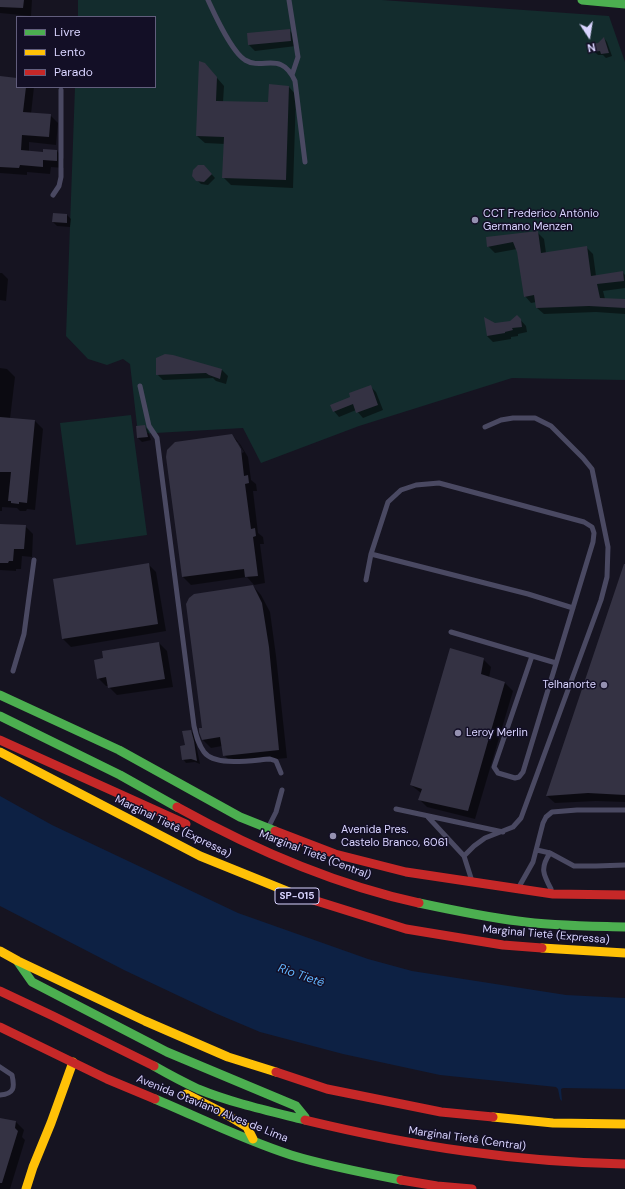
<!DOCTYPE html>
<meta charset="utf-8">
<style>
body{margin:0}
#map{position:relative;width:625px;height:1189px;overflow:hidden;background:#161421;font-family:"DM Sans",sans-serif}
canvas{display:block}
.legend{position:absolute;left:16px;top:16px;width:140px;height:72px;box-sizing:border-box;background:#130f26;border:1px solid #625e7d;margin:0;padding:5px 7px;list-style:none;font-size:12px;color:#d9d4ff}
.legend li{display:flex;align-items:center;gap:8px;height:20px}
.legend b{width:20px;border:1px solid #625e7d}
.north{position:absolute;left:569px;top:16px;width:40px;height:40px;-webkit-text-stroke:3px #130f26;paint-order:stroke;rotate:168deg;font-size:11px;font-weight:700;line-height:16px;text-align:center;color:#d9d4ff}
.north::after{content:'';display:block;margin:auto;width:14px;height:18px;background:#d9d4ff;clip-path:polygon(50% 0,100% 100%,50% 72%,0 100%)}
</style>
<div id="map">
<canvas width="625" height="1189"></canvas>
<ul class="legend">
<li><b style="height:5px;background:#4caf50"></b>Livre</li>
<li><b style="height:5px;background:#ffc107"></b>Lento</li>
<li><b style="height:5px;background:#c62828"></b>Parado</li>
</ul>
<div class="north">N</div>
</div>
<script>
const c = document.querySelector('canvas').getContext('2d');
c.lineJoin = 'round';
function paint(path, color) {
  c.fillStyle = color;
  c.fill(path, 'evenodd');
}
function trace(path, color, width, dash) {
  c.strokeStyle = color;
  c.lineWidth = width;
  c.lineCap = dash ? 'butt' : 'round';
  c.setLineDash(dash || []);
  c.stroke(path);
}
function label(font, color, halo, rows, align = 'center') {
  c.font = font + ' "DM Sans",sans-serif';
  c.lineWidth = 3;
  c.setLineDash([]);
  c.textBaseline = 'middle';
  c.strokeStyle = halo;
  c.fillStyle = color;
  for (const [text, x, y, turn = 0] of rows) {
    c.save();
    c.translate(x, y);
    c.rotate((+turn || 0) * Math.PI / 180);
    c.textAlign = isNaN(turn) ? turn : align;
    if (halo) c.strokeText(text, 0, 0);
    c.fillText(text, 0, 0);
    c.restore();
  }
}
paint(new Path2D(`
 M78,0H382L609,16L625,62V380L512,378L359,426L261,463L243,428L138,434L130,364L123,359L107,365L88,359L66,336L75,87H155V17H78Z
 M131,415L147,535L76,545L60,423Z`), '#132c2d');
paint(new Path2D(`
 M0,796L52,825L238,913L368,959L412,971L566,995L625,998V1089L563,1088L561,1089L562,1101L560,1099L558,1089L556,1087L440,1075L343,1054L260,1032L215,1013L124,970L0,906Z`), '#0d2144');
paint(new Path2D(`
 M0,0H32L31,16L0,13Z
 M289,30L295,36L296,46L255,51L249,45Z
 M604,38L607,42L612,56L606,58L603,55H598L594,51Z
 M205,64L224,86L223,102L269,104L289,87L296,95L293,188L231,185L223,177L225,144L205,143L197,136Z
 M0,77L17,79V87H34L31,114L50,115L58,123L56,145L29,142V152L44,153L57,151L64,159V168L51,167L50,174L27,172V175L0,173Z
 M204,166L215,178L208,185L201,184L193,176Z
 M67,215L71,219L70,227L57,226L53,222Z
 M537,232L544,239L546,253L586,247L593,254L596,276L623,273L625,275V288L603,291L605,299L625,300V314L596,312L544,314L537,308L536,302L531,303L525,296L517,249L495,253L488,246Z
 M0,273H2L8,279L6,301L0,300Z
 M517,316L526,326L527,332L518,334V336L511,337V339L493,342L487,336L494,324L511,322Z
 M0,368L7,369L15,377L10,419L35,421L43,429L35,510L27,509L26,511H20L17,508L2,507V511H0Z
 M222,370L228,376L226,384L216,381L213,378L163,380L157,374Z
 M370,386L376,392L383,410L363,418L356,410L339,417L334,411L351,398Z
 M144,426L148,430L151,440L142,442L138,438Z
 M232,435L240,444L248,457L251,480L256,484L257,491H253L258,533L263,537L264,544H260L265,583L254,585L247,577L191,585L183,577ZM236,442H238L244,452L242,453Z
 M0,524L25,526L33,534L32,557L22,556L21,569H16V571L0,570Z
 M148,564L156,572L166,631L71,647L63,639Z
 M625,570V802L596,801L555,803L547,796Z
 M253,586L261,595L270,612L276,656L287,758L232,763L224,755L222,746L211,748L203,740V729Z
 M159,643L167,651L173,687L117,695L108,686H106L98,678Z
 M483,659L491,667L489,678L505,683L513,691L475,819L427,807L419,799L421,793L411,785Z
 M190,731L194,734L200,764L195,762L186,763L183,759Z
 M0,1119L16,1122L24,1130L22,1137L25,1140L10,1189H0Z`), '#0007');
paint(new Path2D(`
 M0,0H24L23,8L0,7Z
 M290,29L291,41L248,45L247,33Z
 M604,37L609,53L601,54L600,51L593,52L592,44L598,43Z
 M199,61L205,63L217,77L216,101L268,102L269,84L289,86L286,180L222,178L224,137L196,136Z
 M0,76L17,78V87H26L23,112L51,114L49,137L22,135L21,150L43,152V149L57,150V161L43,160V167L20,165L19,168L0,167Z
 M198,165H204L212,174L204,182L196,181L192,176L193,170Z
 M53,213L67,214V223L52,222Z
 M538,231L541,253L587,246L591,276L623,271L624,281L597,284L600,298L625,299V308L589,306L536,308L534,295L524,297L517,252L513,242L487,247L486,237Z
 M517,315L521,319L522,327L512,328L513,330L505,332V333L487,336L484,317L495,323L510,321Z
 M165,354L173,355L222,369L220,379L209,375L206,373L156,375V358Z
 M371,385L378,405L356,413L353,404L333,412L330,405L350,397L349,393Z
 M0,417L35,420L27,503L19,502V504L11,503V501H8L11,472H0Z
 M145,425L148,437L137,438L136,426Z
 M232,434L241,449L244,476L248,475L249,483L245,484L251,529L255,528L256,536L253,537L258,576L245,577L244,569L182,577L166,457L167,450L175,442Z
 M0,524L26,525L24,549H14L13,561H9L8,563H0Z
 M149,563L158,624L62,639L53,579Z
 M624,564H625V795L588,793L546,796Z
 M253,585L262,603L269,647L279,750L223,756L220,737L202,740L199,732V728H202L186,604L189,598L194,594Z
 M159,642L165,679L108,688L106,677L97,679L94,660L103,658L102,651Z
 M450,648L484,658L481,674L505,682L468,811L418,800L422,789L410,785Z
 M191,730L194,741L197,761L191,759L182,760L180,746L185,745L182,731Z
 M0,1118L16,1121L15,1128L18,1131L2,1183H0Z`), '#343243');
trace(new Path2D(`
 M208,0C215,15 231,51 245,60C263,71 281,50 295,81L305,162
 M289,0L298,57L292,75
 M53,195L59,186L61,177V90
 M140,386L149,426L157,438L194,726C196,735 198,744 204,752C215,767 253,760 270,759L276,761L281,773
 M371,554L528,594L573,608
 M366,580L371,554L388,502L401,490L416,485L439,483L584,522L592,527L594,533L593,542L523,772L519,777L515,778L498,773L494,767L532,656
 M451,632L556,663
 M13,671L24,634L34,560
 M396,809L503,832
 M428,817L464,856L471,878
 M269,826L276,812L282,790
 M537,850L550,853L574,866H596L625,865
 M550,853C540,868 543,874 551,889
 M464,856L474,846L485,838L513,827L521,818L601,600L607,577L608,547L592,469L583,458L551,426L535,418H513L501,420L485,427
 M520,885L533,862L543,823L546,817L552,812L577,810H625
 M0,1067L12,1075C15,1088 14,1094 0,1095`), '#4a4962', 5);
trace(new Path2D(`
 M582,0L625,4
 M0,695L119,750L240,817L275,831
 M0,716L120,775L177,807
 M419,903C452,910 485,917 518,921C553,926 589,926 625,927
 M18,962L32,982L167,1052L296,1106L305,1117
 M154,1066C168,1074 183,1082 198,1089C232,1103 269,1111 305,1120
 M155,1099C200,1118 244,1140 291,1155C327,1166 364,1173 401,1180`), '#4caf50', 9);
trace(new Path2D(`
 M0,752L200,856L294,894
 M542,948L625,953
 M0,951L18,961L145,1021L228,1057L276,1072
 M186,1094L227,1115L247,1127L253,1139
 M493,1117L553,1123L625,1124
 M26,1189L33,1167L51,1123L73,1062`), '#ffc107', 9);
trace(new Path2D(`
 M0,740L186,824
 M177,807C251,848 336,885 419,903
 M275,831L335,854L406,872L553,894L625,895
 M294,894L406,929L503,945L542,948
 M0,991L53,1016L154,1066
 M0,1027L107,1079L155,1099
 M276,1072L327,1089L441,1112L493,1117
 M305,1120C413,1146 514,1162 625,1164
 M401,1180L437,1186L472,1189`), '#c62828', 9);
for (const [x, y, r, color] of [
 [475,220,4,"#9591b1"],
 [604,685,4,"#9591b1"],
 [458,733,4,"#9591b1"],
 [333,836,4,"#9591b1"]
]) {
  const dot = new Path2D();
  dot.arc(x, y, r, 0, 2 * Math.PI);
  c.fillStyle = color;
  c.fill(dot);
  trace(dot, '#130f26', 1.5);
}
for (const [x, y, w] of [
 [297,896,44]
]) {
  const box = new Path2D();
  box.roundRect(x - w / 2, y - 8, w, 16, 3);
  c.fillStyle = '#130f26';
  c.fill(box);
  trace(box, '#d9d4ff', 1);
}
label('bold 10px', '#d9d4ff', null, [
 ["SP-015",297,896]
]);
label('11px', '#d9d4ff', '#130f26', [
 ["CCT Frederico Antônio",483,214],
 ["Germano Menzen",483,227],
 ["Telhanorte",596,685,"right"],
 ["Leroy Merlin",466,733],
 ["Avenida Pres.",341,830],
 ["Castelo Branco, 6061",341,843]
], 'left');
label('11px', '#d9d4ff', '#130f26', [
 ["Marginal Tietê (Expressa)",173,827,26],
 ["Marginal Tietê (Central)",315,855,21],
 ["Marginal Tietê (Expressa)",546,935,5],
 ["Avenida Otaviano Alves de Lima",212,1109,22],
 ["Marginal Tietê (Central)",467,1139,8]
]);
label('italic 12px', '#62b6ff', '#130f26', [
 ["Rio Tietê",301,976,19]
]);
</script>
